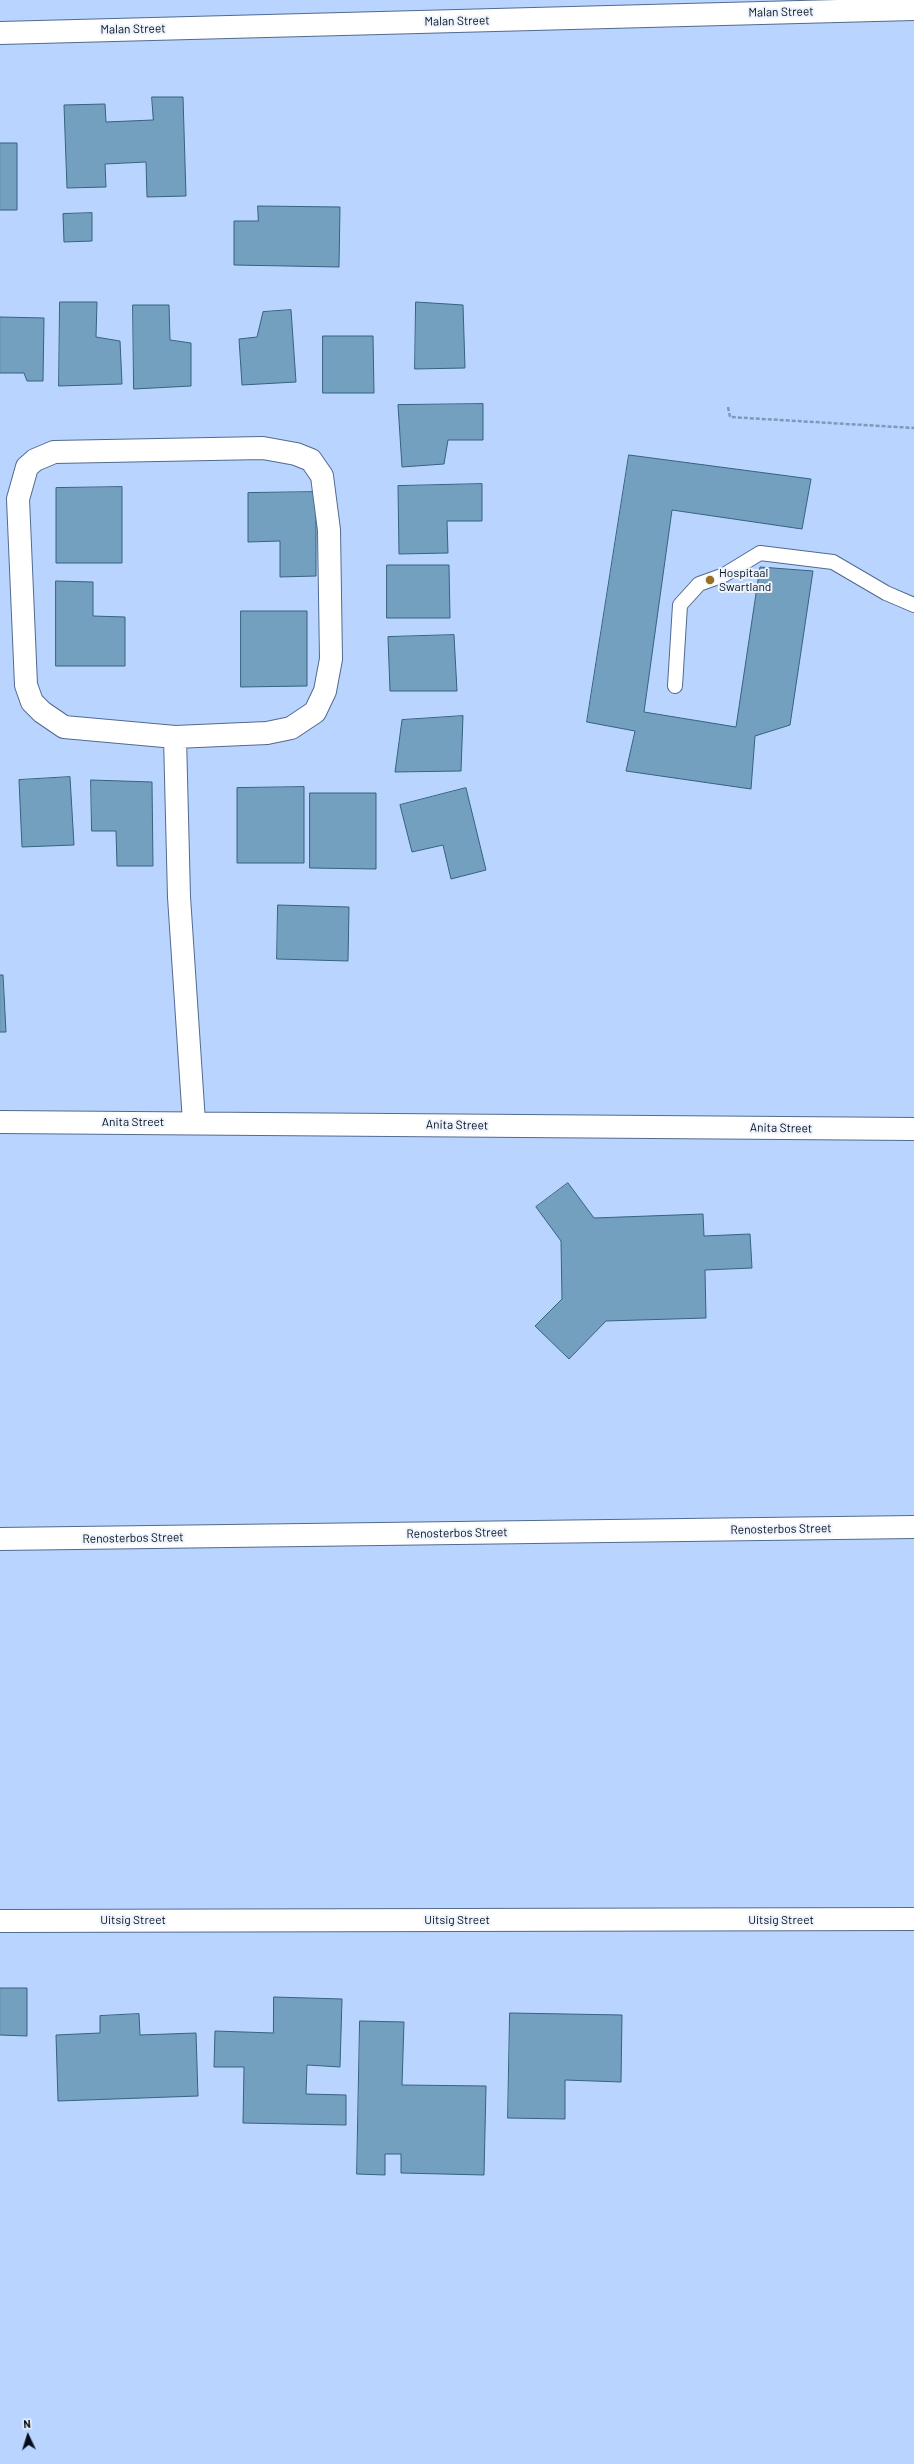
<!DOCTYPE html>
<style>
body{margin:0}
#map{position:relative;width:914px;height:2464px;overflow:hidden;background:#b9d5ff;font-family:Barlow,sans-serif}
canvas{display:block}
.north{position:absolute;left:8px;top:2416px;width:40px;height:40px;-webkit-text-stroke:3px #eef4fd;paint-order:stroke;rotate:356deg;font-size:11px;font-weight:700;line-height:16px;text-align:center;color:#050e1c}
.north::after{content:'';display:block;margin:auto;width:14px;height:18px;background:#050e1c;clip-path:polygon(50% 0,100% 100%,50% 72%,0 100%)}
</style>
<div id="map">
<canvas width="914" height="2464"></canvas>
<div class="north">N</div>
</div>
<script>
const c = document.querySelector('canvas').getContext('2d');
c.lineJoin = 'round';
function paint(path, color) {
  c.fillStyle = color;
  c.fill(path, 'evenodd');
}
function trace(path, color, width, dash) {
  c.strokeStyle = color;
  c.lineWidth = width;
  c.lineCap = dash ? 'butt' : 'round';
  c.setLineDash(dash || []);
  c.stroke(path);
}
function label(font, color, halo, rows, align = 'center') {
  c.font = font + ' Barlow,sans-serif';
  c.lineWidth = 4;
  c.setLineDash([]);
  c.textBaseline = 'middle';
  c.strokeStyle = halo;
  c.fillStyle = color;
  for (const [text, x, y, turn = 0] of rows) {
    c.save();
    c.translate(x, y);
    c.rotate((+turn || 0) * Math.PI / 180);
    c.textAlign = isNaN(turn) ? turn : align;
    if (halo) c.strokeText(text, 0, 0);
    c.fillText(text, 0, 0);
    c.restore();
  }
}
const building = new Path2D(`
 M152,97H183L186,196L147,197L146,162L105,164L106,187L67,188L64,105L105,104L106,122L153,120Z
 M0,143H17V210H0Z
 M258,206L340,207L339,267L234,265V221H258Z
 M92,213V241L64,242L63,214Z
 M60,302H97L96,337L120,341L122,384L59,386Z
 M416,302L463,305L465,368L415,369Z
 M133,305H169L170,340L191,343V386L134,389Z
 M291,310L296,382L242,385L239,339L257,337L263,312Z
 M0,317L44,318L43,381H27L24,373H0Z
 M323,336H373L374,393H323Z
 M483,404V440H448L444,464L402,467L398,405Z
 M629,455L811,479L802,529L672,510L644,712L736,727L760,567L813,571L790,725L755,736L751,789L626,771L635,731L587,722Z
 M482,484V521H447L448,553L399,554L398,486Z
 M122,487V563H56V488Z
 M316,492V576L280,577V541L248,542V493Z
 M387,565H449L450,618H387Z
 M56,581L93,582V616L125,617V666H56Z
 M241,611H307V686L241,687Z
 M454,635L457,691H390L388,637Z
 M463,716L461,771L395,772L402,720Z
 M70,777L74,845L22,847L19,780Z
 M91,780L152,782L153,866H117L116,831H92Z
 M304,787V863H237V788Z
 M466,788L486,870L451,879L443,845L412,852L400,805Z
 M310,793H376V869L310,868Z
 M278,905L349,907L348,961L277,959Z
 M0,975H3L6,1032H0Z
 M568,1183L594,1218L703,1214L704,1236L750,1234L752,1268L705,1270L706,1318L606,1321L569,1359L535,1326L562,1299L561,1241L536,1207Z
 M0,1988H27V2036L0,2035Z
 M274,1997L342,1999L340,2067L307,2065L306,2094L346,2095V2125L243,2123L244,2067H214L215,2031L273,2033Z
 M510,2013L622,2015L621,2082L565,2080V2119L508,2118Z
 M139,2014L140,2035L196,2033L198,2096L58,2101L56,2035L100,2033V2016Z
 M360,2021L404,2022L402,2085L486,2086L484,2175L401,2173V2154H385V2175L357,2174Z`);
paint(building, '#73a0bf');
trace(building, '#37627e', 1);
const lane = new Path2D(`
 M675,686L680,605L699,584L724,575L760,553L833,562L886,593L914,605`);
const street = new Path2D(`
 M0,33L914,9
 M263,448L296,454L311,460L322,476L329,530L331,659L325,691L315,712L291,728L267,733L175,737L64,727L42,712L32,702L26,685L18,499L27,467L35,460L54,452Z
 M175,737L179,897L194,1122
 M0,1122L914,1129
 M0,1539L914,1527
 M0,1921L914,1919`);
trace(lane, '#526a90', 16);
trace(street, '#526a90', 24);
trace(new Path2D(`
 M728,407L730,417L914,428`), '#8197b8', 2.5, [4, 2]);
trace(lane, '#fff', 14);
trace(street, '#fff', 22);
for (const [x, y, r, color] of [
 [710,580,5,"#9a6f1e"]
]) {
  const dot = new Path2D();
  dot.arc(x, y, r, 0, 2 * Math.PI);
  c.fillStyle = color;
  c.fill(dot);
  trace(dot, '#eef4fd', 1.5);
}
label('12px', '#050e1c', '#eef4fd', [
 ["Malan Street",781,12,-1],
 ["Malan Street",457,21,-1],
 ["Malan Street",133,29,-1],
 ["Anita Street",133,1122],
 ["Anita Street",457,1125,1],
 ["Anita Street",781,1128,1],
 ["Renosterbos Street",781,1529,-1],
 ["Renosterbos Street",457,1533,-1],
 ["Renosterbos Street",133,1538,-1],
 ["Uitsig Street",133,1920],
 ["Uitsig Street",457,1920],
 ["Uitsig Street",781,1920]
]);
label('12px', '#050e1c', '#eef4fd', [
 ["Hospitaal",719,573],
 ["Swartland",719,587]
], 'left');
</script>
